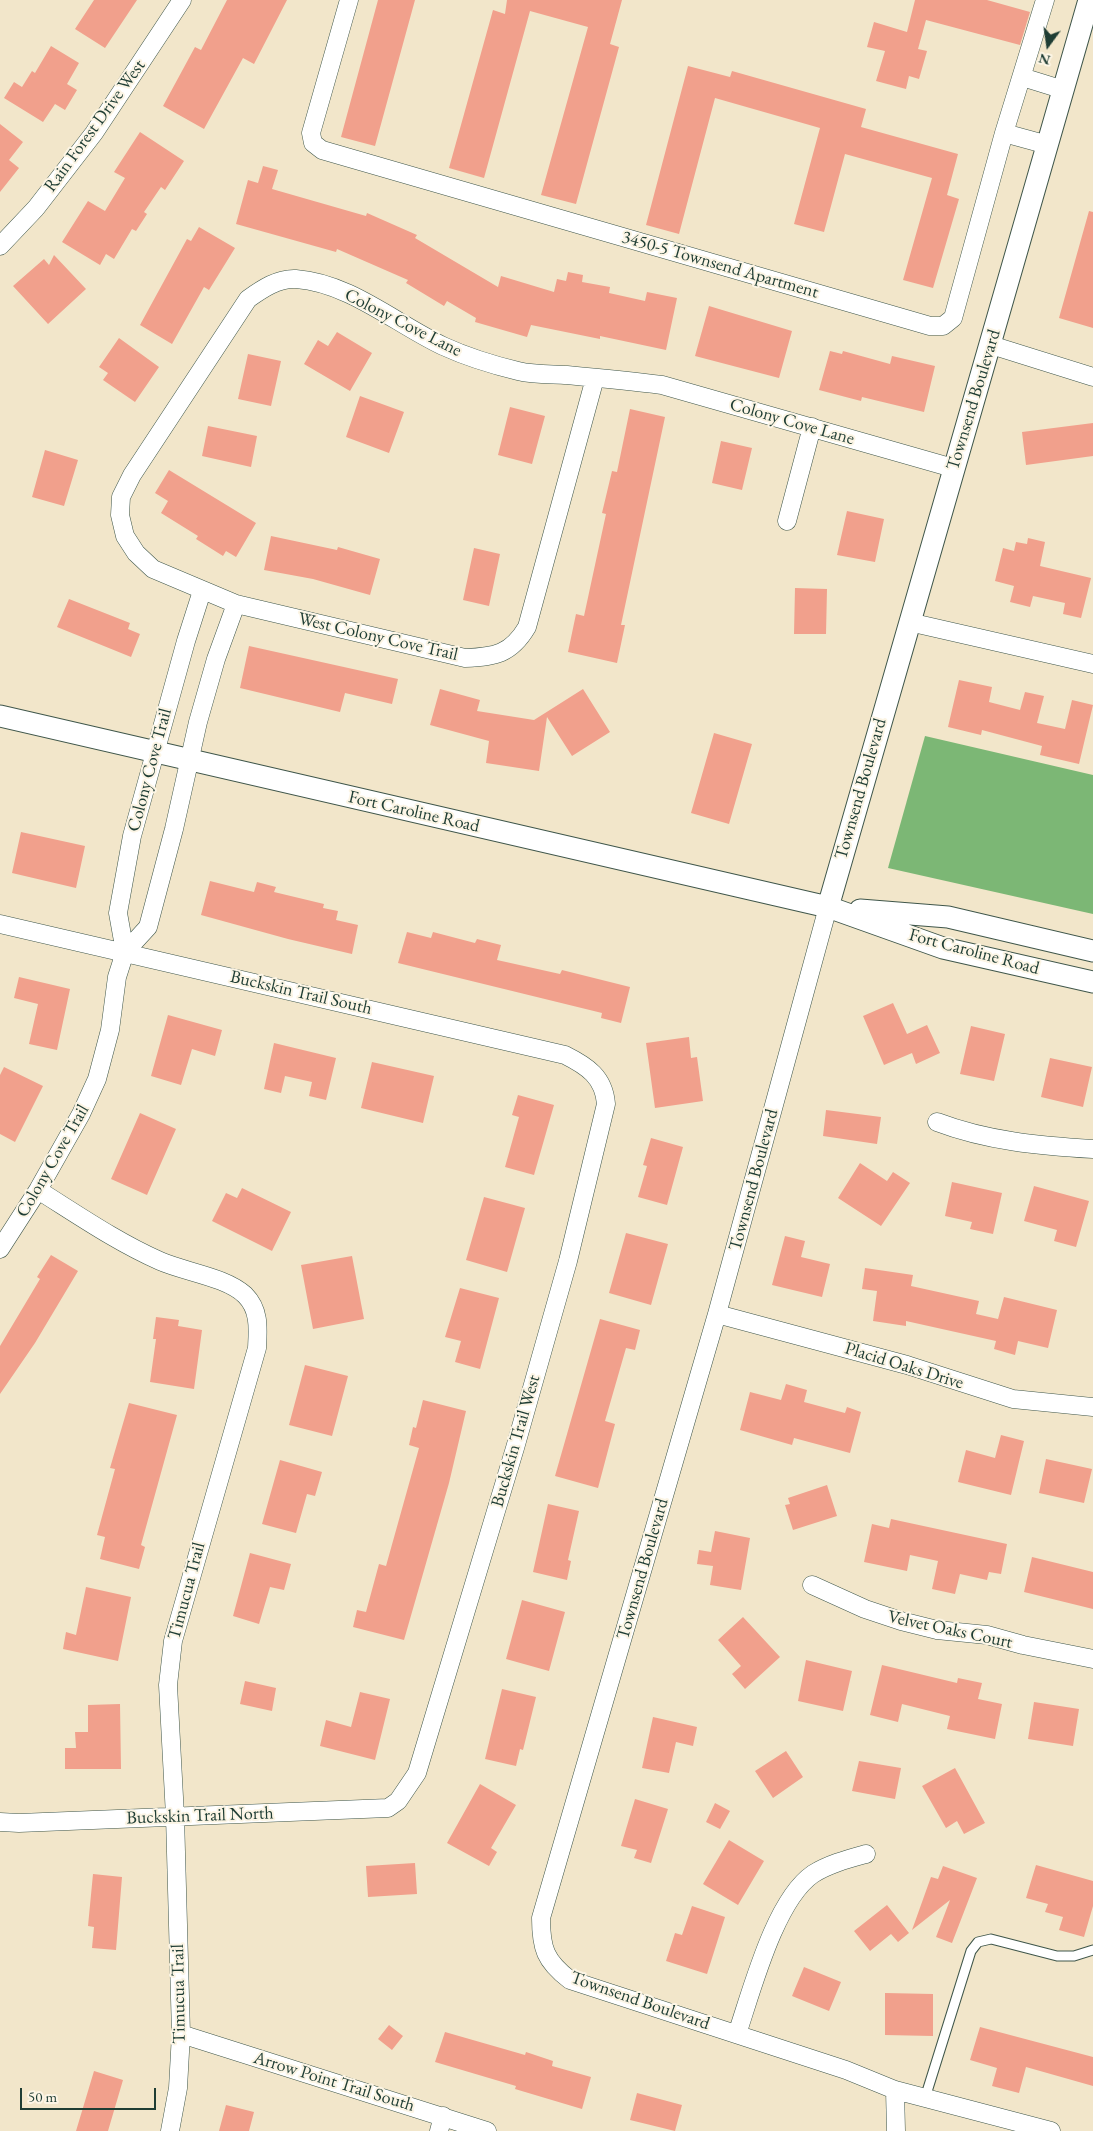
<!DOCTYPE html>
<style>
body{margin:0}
#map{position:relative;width:1093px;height:2131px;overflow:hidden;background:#f2e6ca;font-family:"EB Garamond",serif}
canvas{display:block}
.north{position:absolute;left:1023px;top:20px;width:50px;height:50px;-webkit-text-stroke:4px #fcf5e5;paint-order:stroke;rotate:194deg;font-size:14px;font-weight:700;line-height:20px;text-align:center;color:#1f3d34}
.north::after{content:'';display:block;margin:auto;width:18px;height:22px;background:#1f3d34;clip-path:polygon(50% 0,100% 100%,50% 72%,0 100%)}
.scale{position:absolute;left:20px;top:2088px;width:136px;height:22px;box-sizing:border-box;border:2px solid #1f3d34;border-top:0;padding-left:6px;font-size:15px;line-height:18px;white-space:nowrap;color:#1f3d34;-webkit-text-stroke:4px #fcf5e5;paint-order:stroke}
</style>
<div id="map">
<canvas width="1093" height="2131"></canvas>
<div class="north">N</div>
<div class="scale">50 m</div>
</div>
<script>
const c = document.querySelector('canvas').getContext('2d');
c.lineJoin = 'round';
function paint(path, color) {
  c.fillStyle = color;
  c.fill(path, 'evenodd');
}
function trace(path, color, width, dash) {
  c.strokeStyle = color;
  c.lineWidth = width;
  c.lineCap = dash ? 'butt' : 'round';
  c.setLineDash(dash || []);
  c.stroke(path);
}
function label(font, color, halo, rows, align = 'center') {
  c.font = font + ' "EB Garamond",serif';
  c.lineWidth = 4;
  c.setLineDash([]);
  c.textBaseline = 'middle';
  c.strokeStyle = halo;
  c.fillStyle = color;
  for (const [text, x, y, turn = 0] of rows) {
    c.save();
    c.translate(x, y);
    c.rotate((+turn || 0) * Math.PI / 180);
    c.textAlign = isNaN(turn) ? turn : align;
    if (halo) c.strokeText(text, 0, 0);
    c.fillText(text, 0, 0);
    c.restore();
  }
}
paint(new Path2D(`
 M925,736L1093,775V914L888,868Z`), '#7cb775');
paint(new Path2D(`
 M94,0H137L105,48L75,29Z
 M227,0H287L254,64L243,58L204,129L163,106L195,47L201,50Z
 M378,0H415L375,146L341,137Z
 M507,0H622L610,44L619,47L576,204L541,195L588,27L530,11L484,178L449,168L493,10L505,14Z
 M915,0H987L1030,12L1020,45L926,20L918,49L927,51L919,79L909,76L906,89L876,81L885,51L867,47L874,22L907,32Z
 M51,46L79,63L67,84L77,90L65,110L55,104L43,122L4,98L14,82L22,87L32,71L35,73Z
 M688,66L730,77L732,71L866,109L861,127L958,154L947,195L959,199L933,288L903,280L932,178L845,154L824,232L794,224L820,128L715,98L679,234L646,225Z
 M0,124L23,142L9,160L19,168L0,192Z
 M140,132L184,161L165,190L161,187L144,212L147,214L136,231L132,229L114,259L106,254L100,265L62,242L88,201L105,211L125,178L114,172Z
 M263,166L278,170L272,189L366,216L367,213L417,235L415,238L498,287L501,276L554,292L557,279L566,281L568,272L583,275L582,282L610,287L609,293L645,301L647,292L677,298L666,350L600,336V339L531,325L527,337L475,322L476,318L447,301L444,306L406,283L408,280L337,249L336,252L236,224L248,180L258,183Z
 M1089,211L1093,212V328L1059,318Z
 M199,227L235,248L209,290L204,287L172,344L140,325L187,239L191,241Z
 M54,255L86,289L48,324L13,286L44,259L49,265Z
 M709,306L792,331L779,378L695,356Z
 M337,332L372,353L350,391L304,364L318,340L328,346Z
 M119,338L159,367L135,402L103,380L108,373L99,367Z
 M830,351L842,354L843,351L890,364L892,356L935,366L924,412L862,397L861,401L819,390Z
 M248,354L281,361L271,406L238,399Z
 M360,396L404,412L389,453L346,437Z
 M510,407L545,416L532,464L498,455Z
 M630,409L665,417L621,625H625L617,663L568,652L576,614L584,616L606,514L602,513L612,471L617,472Z
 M1093,423V456L1026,465L1022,432Z
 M208,426L257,436L251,467L202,456Z
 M721,441L752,448L742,490L712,483Z
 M45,450L78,460L64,506L32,497Z
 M169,470L256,523L236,557L226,551L223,556L196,539L198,536L161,513L168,501L155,493Z
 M847,511L884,519L875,562L837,555Z
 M271,536L337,550L338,547L380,559L370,595L313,579L264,570Z
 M1028,538L1045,542L1040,566L1091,578L1081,618L1063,614L1065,603L1033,596L1030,607L1010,602L1014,586L995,581L1003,548L1014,551L1016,542L1027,544Z
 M474,548L500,554L489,606L463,600Z
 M795,588L827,589L826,634H794Z
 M69,599L130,623L128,629L140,634L131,657L57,627Z
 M249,646L398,679L392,704L345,693L340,712L240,688Z
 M959,680L992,687L989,702L1020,710L1025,692L1044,696L1037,723L1065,729L1072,700L1093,705L1079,764L1040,755L1042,746L982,730L981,735L948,727Z
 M440,689L480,700L477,711L534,720L583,689L610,732L572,756L547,717L539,771L486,763L489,741L430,725Z
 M714,733L752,744L729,824L691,813Z
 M21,832L85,846L76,888L12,873Z
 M210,881L254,892L257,882L276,887L274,892L324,904L323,908L338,911L336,920L358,925L352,954L288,939L201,915Z
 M407,932L431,938L433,932L475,943L477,939L501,945L497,960L560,974L562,970L630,987L621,1023L601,1018L602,1013L398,963Z
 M19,977L70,989L57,1050L29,1044L38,1004L14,998Z
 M893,1003L907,1034L927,1025L940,1053L916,1064L912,1053L884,1065L863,1016Z
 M168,1015L222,1030L215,1056L192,1049L181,1085L151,1076Z
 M971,1026L1005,1034L994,1081L960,1074Z
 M689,1037L691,1058L697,1057L703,1101L655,1108L646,1043Z
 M274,1043L336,1058L326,1100L309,1096L312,1082L285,1076L281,1093L264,1089Z
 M1050,1058L1092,1067L1083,1107L1041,1097Z
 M372,1062L434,1076L423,1123L361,1108Z
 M4,1067L43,1086L15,1142L0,1134V1075Z
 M518,1095L554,1105L534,1175L505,1167L519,1117L512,1115Z
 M826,1110L881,1117L877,1144L823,1136Z
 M140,1113L176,1129L147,1195L111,1179Z
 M651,1138L683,1147L667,1205L638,1197L647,1166L643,1165Z
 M860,1163L887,1181L893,1172L910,1183L881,1226L838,1198Z
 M952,1182L1002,1193L993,1234L970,1229L972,1222L945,1216Z
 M1034,1186L1089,1201L1076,1247L1054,1241L1057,1230L1024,1221Z
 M242,1188L291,1212L272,1251L212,1221L226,1193L237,1198Z
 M484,1197L525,1208L507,1272L466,1260Z
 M626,1233L668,1244L651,1305L609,1293Z
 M785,1236L805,1241L801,1257L830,1264L822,1297L772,1285Z
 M51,1255L78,1271L35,1343L0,1394V1346L40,1279L37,1277Z
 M352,1256L364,1319L313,1329L301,1265Z
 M865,1268L913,1275L911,1286L979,1301L976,1314L998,1319L1004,1297L1057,1310L1048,1348L1018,1341L1015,1355L994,1349L996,1341L906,1321V1326L873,1321L877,1291L862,1289Z
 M460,1288L499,1298L480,1369L455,1362L461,1341L445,1337Z
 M156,1317L179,1320L178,1326L202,1330L194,1389L150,1382L156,1339H153Z
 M600,1319L640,1330L635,1350L626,1348L605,1421L615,1424L598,1488L555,1476Z
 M305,1365L348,1376L332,1436L289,1425Z
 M786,1384L807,1390L804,1402L845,1413L847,1407L861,1412L850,1453L794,1438L792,1445L740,1430L750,1392L781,1400Z
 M423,1400L466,1411L449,1483L404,1640L353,1627L357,1610L366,1612L379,1564L386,1566L419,1448L409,1445L413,1427L416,1428Z
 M129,1403L177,1415L141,1545L145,1547L139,1569L100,1559L105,1537L97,1535L115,1469L110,1468Z
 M1001,1435L1024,1441L1011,1495L958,1482L966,1450L995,1458Z
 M1046,1459L1092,1469L1084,1503L1039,1493Z
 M280,1460L322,1472L315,1496L307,1494L296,1533L262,1524Z
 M827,1485L837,1516L793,1530L785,1505L790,1504L788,1498Z
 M548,1504L579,1511L568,1560L571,1561L567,1580L533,1572Z
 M891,1519L1007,1544L1001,1574L989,1572L987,1580L960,1574L955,1594L932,1589L938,1561L910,1555L907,1571L864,1562L872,1524L889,1528Z
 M715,1531L750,1538L741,1590L710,1585L713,1566L697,1564L699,1550L711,1552Z
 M250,1553L291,1564L284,1590L270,1587L259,1624L233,1616Z
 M1032,1557L1093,1572V1609L1024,1592Z
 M86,1587L131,1597L118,1661L63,1649L66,1632L76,1635Z
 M522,1600L565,1612L549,1671L506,1659Z
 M743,1617L780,1657L745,1689L732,1674L741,1666L718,1640Z
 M806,1660L852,1671L843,1711L798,1701Z
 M882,1665L957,1683L958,1678L982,1683L978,1699L1002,1704L995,1739L947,1729L950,1716L902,1704L898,1722L870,1715Z
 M245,1681L276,1688L272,1711L240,1704Z
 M502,1689L536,1697L523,1750L520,1749L516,1766L485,1759Z
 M360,1692L390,1699L375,1760L320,1746L326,1720L351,1727Z
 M1034,1702L1079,1709L1073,1746L1028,1739Z
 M120,1704L121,1769H65V1748H76L75,1732H88V1705Z
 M653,1717L697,1727L693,1746L676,1742L669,1773L642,1768Z
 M786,1751L803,1777L773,1798L755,1771Z
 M859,1761L901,1768L895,1799L852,1791Z
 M955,1768L985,1823L964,1834L957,1821L946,1828L922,1786Z
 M480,1784L516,1805L491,1848L497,1852L489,1866L447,1843Z
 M635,1799L668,1809L651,1863L634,1858L637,1850L621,1846Z
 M715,1803L730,1811L720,1829L706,1822Z
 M729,1840L764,1861L738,1905L703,1884Z
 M415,1863L417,1894L368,1897L366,1866Z
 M1036,1865L1093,1881V1906L1084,1937L1059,1930L1063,1917L1045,1912L1048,1904L1026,1898Z
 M943,1866L977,1878L952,1943L936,1937L950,1900L912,1930L931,1877L938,1879Z
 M93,1874L122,1877L116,1950L92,1948L94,1927L88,1926Z
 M887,1905L909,1933L898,1942L891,1934L870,1951L854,1931Z
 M692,1906L725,1917L707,1974L666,1961L675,1933L682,1935Z
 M804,1967L841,1982L829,2011L792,1996Z
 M885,1993L933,1994V2036L885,2035Z
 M389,2025L403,2036L392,2050L378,2039Z
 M980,2027L1093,2057V2086L1026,2067L1019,2093L992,2086L997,2068L970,2060Z
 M445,2032L525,2055L526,2052L553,2061L552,2066L591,2077L582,2109L515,2089L516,2086L435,2062Z
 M94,2071L123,2080L108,2131H76Z
 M637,2093L682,2105L675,2131L630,2120Z
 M226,2105L254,2112L249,2131H219Z`), '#f1a08c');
const service = new Path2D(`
 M925,2098L971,1951L978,1942L991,1939L1057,1956H1074L1093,1950`);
const minor = new Path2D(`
 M349,0L311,133L313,143L322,150L930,326H943L953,318L1004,133L1045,0
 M1022,77L1064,90
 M1004,133L1048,145
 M0,246L36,208L94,133L182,0
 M991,345L1093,377
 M595,378L527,627C511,654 495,657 465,658L236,604L153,569L136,553L125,536L120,515L121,497L132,475L248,299C262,289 278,278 296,279C350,283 396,324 443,346C467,357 493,365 518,371C534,375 552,374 567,375C599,378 630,381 662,385L953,468
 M787,521L812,427
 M909,622L1093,664
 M828,907L717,1314L541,1918C541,1948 545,1961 570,1980L846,2070L895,2090L1051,2131
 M0,924L565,1055C587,1066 604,1077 606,1104L568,1261L515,1448L417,1773L398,1801L388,1808L19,1823L0,1822
 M125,952L148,927L174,829L198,722L216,659L236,604
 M937,1122C987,1141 1040,1146 1093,1149
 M38,1190C78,1215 117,1242 160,1261C185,1272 226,1277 245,1295C260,1310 258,1329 257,1348L173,1641L168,1685L175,1816L181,2034L178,2088L170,2131
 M0,1249L38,1190L81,1114L97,1079L110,1030L117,977L125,952L118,913L132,836L186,641L202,591
 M717,1314L907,1365L1013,1399L1093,1407
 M812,1585L865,1609L901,1621L937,1630L987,1635L1023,1645L1093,1659
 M181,2034L487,2131
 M737,2034C752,1990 775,1900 813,1874C829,1864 848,1859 866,1854
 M895,2090L896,2131
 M439,2131L443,2116`);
const tertiary = new Path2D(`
 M0,716L828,907L943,948L1093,982
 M828,907L1089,0
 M860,910L948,917L1093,951`);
trace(service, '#3f564a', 11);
trace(minor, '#3f564a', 19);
trace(tertiary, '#3f564a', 23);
trace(service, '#fff', 9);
trace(minor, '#fff', 18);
trace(tertiary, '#fff', 21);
label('18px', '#1f3d34', '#fcf5e5', [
 ["Rain Forest Drive West",95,126,-54],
 ["3450-5 Townsend Apartment",720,265,16],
 ["Colony Cove Lane",403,323,27],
 ["Townsend Boulevard",974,400,-73],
 ["Colony Cove Lane",792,422,16],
 ["West Colony Cove Trail",378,637,13],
 ["Colony Cove Trail",150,770,-75],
 ["Townsend Boulevard",861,789,-74],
 ["Fort Caroline Road",414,812,13],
 ["Fort Caroline Road",974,952,15],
 ["Buckskin Trail South",301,993,13],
 ["Colony Cove Trail",53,1161,-60],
 ["Townsend Boulevard",754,1180,-75],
 ["Placid Oaks Drive",904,1366,17],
 ["Buckskin Trail West",516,1441,-74],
 ["Townsend Boulevard",643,1569,-74],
 ["Timucua Trail",187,1591,-75],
 ["Velvet Oaks Court",950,1630,12],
 ["Buckskin Trail North",200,1816,-2],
 ["Timucua Trail",179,1994,-91],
 ["Townsend Boulevard",640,2001,19],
 ["Arrow Point Trail South",334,2082,17]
]);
</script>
